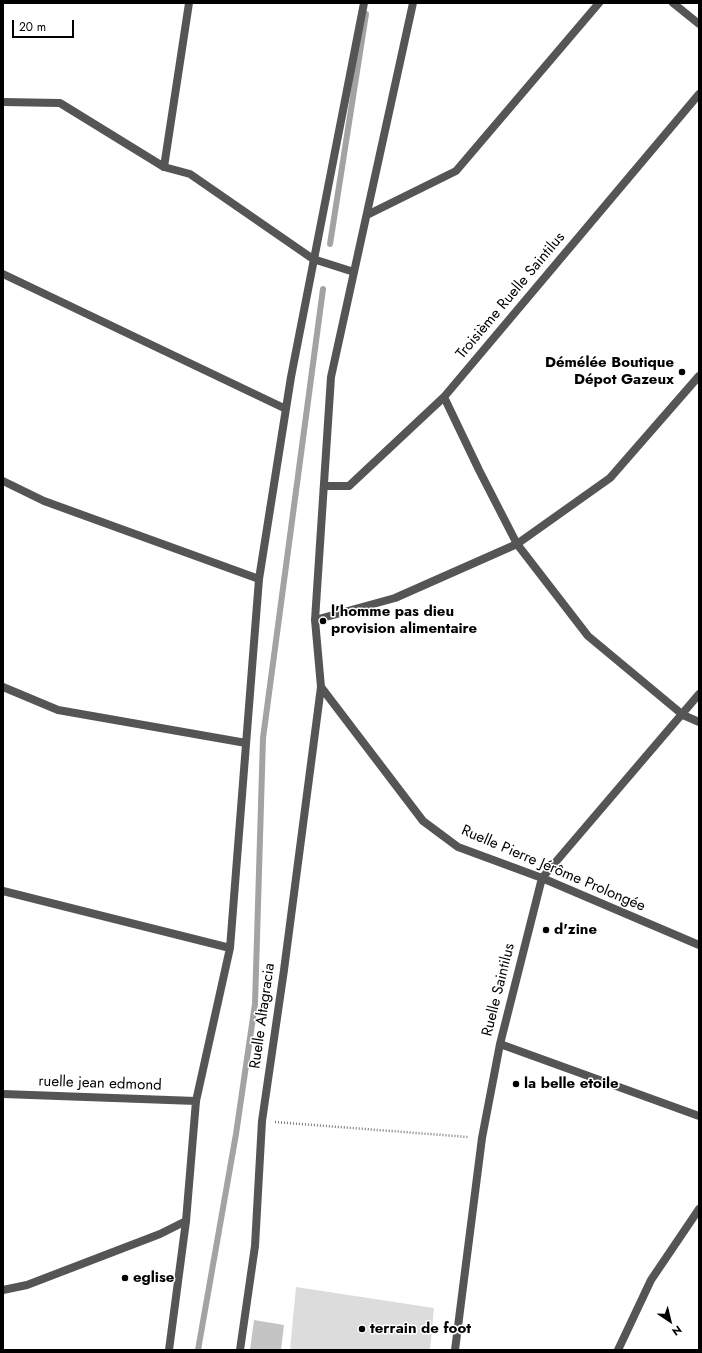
<!DOCTYPE html>
<meta charset="utf-8">
<style>
body{margin:0}
#map{position:relative;width:702px;height:1353px;overflow:hidden;background:#fff;font-family:Jost,sans-serif}
canvas{display:block}
.frame{position:absolute;inset:0;border:4px solid #000;pointer-events:none}
.north{position:absolute;left:650px;top:1301px;width:40px;height:40px;-webkit-text-stroke:3px #fff;paint-order:stroke;rotate:145deg;font-size:11px;font-weight:700;line-height:16px;text-align:center;color:#000}
.north::after{content:'';display:block;margin:auto;width:14px;height:18px;background:#000;clip-path:polygon(50% 0,100% 100%,50% 72%,0 100%)}
.scale{position:absolute;left:12px;top:20px;width:62px;height:18px;box-sizing:border-box;border:2px solid #000;border-top:0;padding-left:5px;font-size:12px;line-height:14px;white-space:nowrap;color:#000;-webkit-text-stroke:3px #fff;paint-order:stroke}
</style>
<div id="map">
<canvas width="702" height="1353"></canvas>
<div class="frame"></div>
<div class="north">N</div>
<div class="scale">20 m</div>
</div>
<script>
const c = document.querySelector('canvas').getContext('2d');
c.lineJoin = 'round';
function paint(path, color) {
  c.fillStyle = color;
  c.fill(path, 'evenodd');
}
function trace(path, color, width, dash) {
  c.strokeStyle = color;
  c.lineWidth = width;
  c.lineCap = dash ? 'butt' : 'round';
  c.setLineDash(dash || []);
  c.stroke(path);
}
function label(font, color, halo, rows, align = 'center') {
  c.font = font + ' Jost,sans-serif';
  c.lineWidth = 3;
  c.setLineDash([]);
  c.textBaseline = 'middle';
  c.strokeStyle = halo;
  c.fillStyle = color;
  for (const [text, x, y, turn = 0] of rows) {
    c.save();
    c.translate(x, y);
    c.rotate((+turn || 0) * Math.PI / 180);
    c.textAlign = isNaN(turn) ? turn : align;
    if (halo) c.strokeText(text, 0, 0);
    c.fillText(text, 0, 0);
    c.restore();
  }
}
paint(new Path2D(`
 M296,1287L434,1308L430,1350H290Z`), '#dcdcdc');
trace(new Path2D(`
 M330,244L366,14
 M198,1350L236,1134L255,1004L263,738L323,289`), '#a3a3a3', 6);
paint(new Path2D(`
 M254,1320L284,1325L281,1350H250Z`), '#c4c4c4');
trace(new Path2D(`
 M275,1122L468,1137`), '#777', 2.5, [1, 2]);
trace(new Path2D(`
 M444,397L479,470L517,544L588,636L683,715
 M324,486H349L444,397L699,94
 M3,1094L196,1101L186,1221L160,1234L27,1285L3,1290`), '#555', 8);
trace(new Path2D(`
 M673,3L699,24
 M3,102L60,103L164,167L190,174L313,259L354,272
 M164,167L189,3
 M367,215L456,171L599,3
 M3,274L286,409
 M3,481L44,501L259,579
 M315,620L395,598L517,544L610,478L699,376
 M3,687L58,710L246,743
 M321,687L423,821L458,847L542,878L699,945
 M683,715L699,722
 M3,891L230,948
 M500,1044L699,1116
 M196,1101L230,948L259,579L291,377L364,3
 M169,1350L186,1221
 M240,1350L255,1246L262,1121L284,970L321,687L315,620L331,377L413,3
 M455,1350L482,1138L500,1044L542,878L699,694
 M618,1350L651,1280L699,1209`), '#555', 8);
for (const [x, y, r, color] of [
 [682,372,4,"#000"],
 [323,621,4,"#000"],
 [546,930,4,"#000"],
 [516,1084,4,"#000"],
 [125,1278,4,"#000"],
 [362,1329,4,"#000"]
]) {
  const dot = new Path2D();
  dot.arc(x, y, r, 0, 2 * Math.PI);
  c.fillStyle = color;
  c.fill(dot);
  trace(dot, '#fff', 1.5);
}
label('15px', '#000', '#fff', [
 ["Troisième Ruelle Saintilus",511,296,-50],
 ["Ruelle Pierre Jérôme Prolongée",553,869,23],
 ["Ruelle Saintilus",499,990,-76],
 ["Ruelle Altagracia",263,1016,-82],
 ["ruelle jean edmond",100,1084,2]
]);
label('bold 15px', '#000', '#fff', [
 ["Démélée Boutique",674,363,"right"],
 ["Dépot Gazeux",674,380,"right"],
 ["l'homme pas dieu",331,612],
 ["provision alimentaire",331,629],
 ["d'zine",554,930],
 ["la belle etoile",524,1084],
 ["eglise",133,1278],
 ["terrain de foot",370,1329]
], 'left');
</script>
